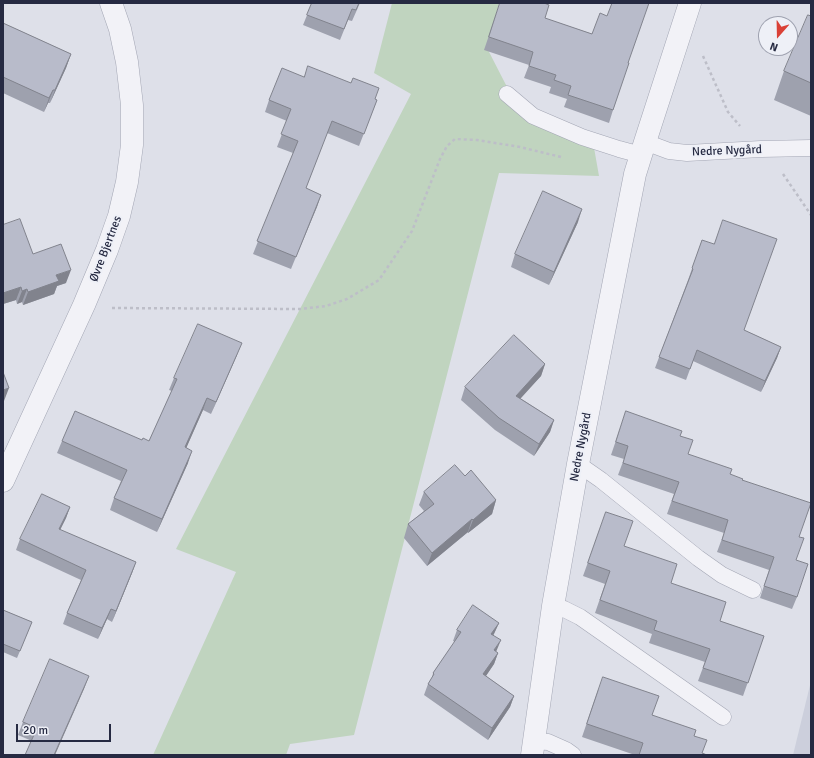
<!DOCTYPE html>
<meta charset="utf-8">
<style>
body{margin:0}
#map{position:relative;width:814px;height:758px;overflow:hidden;background:#dee0e9;font-family:Signika,sans-serif}
canvas{display:block}
.frame{position:absolute;inset:0;border:4px solid #262a42;pointer-events:none}
.north{position:absolute;left:758px;top:16px;width:40px;height:40px;box-sizing:border-box;background:#eef0f7;border:1px solid #9ea1af;border-radius:50%;rotate:200deg;font-size:11px;font-weight:700;line-height:16px;text-align:center;color:#262a42}
.north::after{content:'';display:block;margin:auto;width:14px;height:18px;background:#da4137;clip-path:polygon(50% 0,100% 100%,50% 72%,0 100%)}
.scale{position:absolute;left:16px;top:724px;width:95px;height:18px;box-sizing:border-box;border:2px solid #262a42;border-top:0;padding-left:5px;font-size:12px;line-height:14px;white-space:nowrap;color:#262a42;-webkit-text-stroke:3px #eef0f7;paint-order:stroke}
</style>
<div id="map">
<canvas width="814" height="758"></canvas>
<div class="frame"></div>
<div class="north">N</div>
<div class="scale">20 m</div>
</div>
<script>
const c = document.querySelector('canvas').getContext('2d');
c.lineJoin = 'round';
function paint(path, color) {
  c.fillStyle = color;
  c.fill(path, 'evenodd');
}
function trace(path, color, width, dash) {
  c.strokeStyle = color;
  c.lineWidth = width;
  c.lineCap = dash ? 'butt' : 'round';
  c.setLineDash(dash || []);
  c.stroke(path);
}
function label(font, color, halo, rows, align = 'center') {
  c.font = font + ' Signika,sans-serif';
  c.lineWidth = 4;
  c.setLineDash([]);
  c.textBaseline = 'middle';
  c.strokeStyle = halo;
  c.fillStyle = color;
  for (const [text, x, y, turn = 0] of rows) {
    c.save();
    c.translate(x, y);
    c.rotate((+turn || 0) * Math.PI / 180);
    c.textAlign = isNaN(turn) ? turn : align;
    if (halo) c.strokeText(text, 0, 0);
    c.fillText(text, 0, 0);
    c.restore();
  }
}
paint(new Path2D(`
 M811,681V755H793Z`), '#cccfdc');
paint(new Path2D(`
 M392,3H499L487,48L523,118L593,142L599,176L499,173L354,735L290,744L286,755H153L236,572L176,549L411,94L374,73Z`), '#c0d4bf');
const lane = new Path2D(`
 M507,94L533,116L582,137L619,149L641,155
 M645,142L669,151L687,153L761,149L811,148
 M578,464L601,480L698,558L722,575L753,590
 M553,606L564,609L580,617L723,717
 M534,741L548,742L566,750L573,755`);
const street = new Path2D(`
 M3,481L84,305L107,250L119,216L127,182L132,145V105L127,62L120,29L111,3
 M532,755L553,606L578,464L635,174L645,142L690,3`);
trace(lane, '#a3a6b4', 17);
trace(street, '#a3a6b4', 23);
trace(new Path2D(`
 M703,56L728,112L740,126
 M783,174L811,215
 M112,308L300,309L326,306L347,299L379,280L412,231L440,159L447,146L455,139L477,140L520,147L561,157`), '#bdbec8', 2.5, [3, 3]);
trace(lane, '#f2f2f7', 16);
trace(street, '#f2f2f7', 22);
paint(new Path2D(`
 M312,3H360L352,21L348,20L340,40L303,25Z
 M500,3L592,34L607,16L628,63L613,110L609,123L564,107L567,99L549,93L551,87L524,78L529,65L484,50Z
 M811,16V116L774,100L784,71Z
 M3,23L71,54L66,68L50,103H48L44,112L3,93Z
 M304,77L377,100L359,146L327,133L306,188L321,195L291,269L253,254L293,153L277,147L287,121L265,112L269,100Z
 M578,222L549,285L511,267L515,254Z
 M3,225L33,254L66,283L57,286L54,294L23,305L22,302L17,304L16,300L3,304Z
 M702,240L744,330L781,347L777,358L761,392L693,361L686,380L655,368L688,280Z
 M237,355L211,414L203,410L186,448L188,463L157,532L110,510L114,498L121,481L57,453L62,441L142,440L149,441L172,391L169,390L174,378Z
 M545,364L541,376L520,398L554,420L550,432L534,456L495,430L461,400L465,387Z
 M626,411L680,436L688,454L742,480L799,537L796,560L797,597L792,609L760,598L769,570L717,552L724,533L667,514L674,494L618,475L624,459L611,455Z
 M465,476L496,500L492,514L468,533V532L427,566L404,538L408,524L424,511L419,505L424,492Z
 M70,507L66,518L60,530L136,562L132,573L112,622L107,619L98,639L63,624L67,613L81,580L16,550L20,539Z
 M606,512L624,546L671,583L720,621L764,636L743,696L698,681L705,662L649,643L652,634L595,613L605,584L583,576Z
 M3,610L32,622L17,658L3,652Z
 M499,623L493,635L496,652L498,653L494,664L486,676L514,696L510,707L488,740L424,695L428,684L432,678L433,673L455,642L453,641L457,630Z
 M84,689L32,741L18,735L23,722Z
 M598,690L652,715L694,736L702,753L707,755H635L582,737Z`), '#9ea1ae');
paint(new Path2D(`
 M71,54L66,68L50,103L55,90Z
 M53,90L48,103L44,112L49,98Z
 M321,195L317,207L291,269L296,257Z
 M582,209L578,222L549,285L554,272Z
 M71,270L66,283L57,286L54,294L23,305L28,292L56,275Z
 M21,287L16,300L3,304V293Z
 M27,289L22,302L17,304L22,291Z
 M242,343L237,355L211,414L216,402Z
 M781,347L777,358L761,392L765,381Z
 M545,364L541,376L512,408L516,396Z
 M9,388L4,401L3,402V390Z
 M207,398L203,410L181,460L185,447Z
 M554,420L550,432L534,456L539,444Z
 M192,451L188,463L157,532L162,519Z
 M496,500L492,514L468,533L473,520Z
 M70,507L66,518L55,540L59,529Z
 M472,519L468,532L427,566L432,553Z
 M136,562L132,573L112,622L116,611Z
 M111,609L107,619L98,639L102,628Z
 M499,623L494,634L487,645L491,634Z
 M501,640L496,652L494,650Z
 M498,653L494,664L479,686L483,674Z
 M89,676L84,689L55,755H54Z
 M514,696L510,707L488,740L492,728Z`), '#81838d');
const building = new Path2D(`
 M312,3H359L356,10L352,9L344,29L307,15Z
 M500,3H544L549,5L545,18L592,34L600,13L607,16L612,3H649L628,63H629L613,110L568,95L571,86L554,80L556,75L529,66L533,52L489,37Z
 M808,15L811,16V83L784,71Z
 M3,23L71,54L55,90H53L49,98L3,77Z
 M308,66L351,83L353,78L379,88L375,99L377,100L364,134L332,121L306,188L321,195L296,257L257,241L298,141L281,134L291,109L269,100L282,68L304,77Z
 M543,191L582,209L554,272L515,254Z
 M20,219L33,254L61,244L71,270L56,275L59,281L28,292L27,289L22,291L21,287L3,293V225Z
 M723,220L777,239L744,330L781,347L765,381L697,350L690,369L659,357L693,269L692,268L702,240L714,244Z
 M198,324L242,343L216,402L207,398L185,447L192,451L162,519L114,498L127,470L62,441L75,411L142,440L143,438L149,441L177,379L174,378Z
 M514,335L545,364L516,396L554,420L539,444L499,418L465,387Z
 M3,372L9,388L3,390Z
 M626,411L682,431L680,436L693,440L688,454L732,469L730,474L743,479L742,480L811,503L799,537L804,538L796,560L808,564L797,597L764,586L774,557L722,540L728,520L672,501L679,482L623,463L628,446L616,442Z
 M455,465L465,476L471,470L496,500L473,520L472,519L432,553L408,524L434,504L424,492Z
 M42,494L70,507L59,529L136,562L116,611L111,609L102,628L67,613L86,570L20,539Z
 M606,512L633,521L624,546L677,564L671,583L726,602L720,621L764,636L748,683L703,668L710,649L654,630L657,621L600,600L610,571L588,563Z
 M473,605L499,623L491,634L501,640L494,650L498,653L483,674L514,696L492,728L428,684L434,674L433,673L461,632L457,630Z
 M3,610L32,622L20,651L3,644Z
 M50,659L89,676L54,755H25L37,728L23,722Z
 M603,677L659,696L652,715L696,730L694,736L707,740L702,753L707,755H639L643,743L587,724Z`);
paint(building, '#b8bbca');
trace(building, '#81838d', 1);
label('12px', '#262a42', '#eef0f7', [
 ["Nedre Nygård",727,151,-2],
 ["Øvre Bjertnes",106,249,-69],
 ["Nedre Nygård",581,447,-79]
]);
</script>
